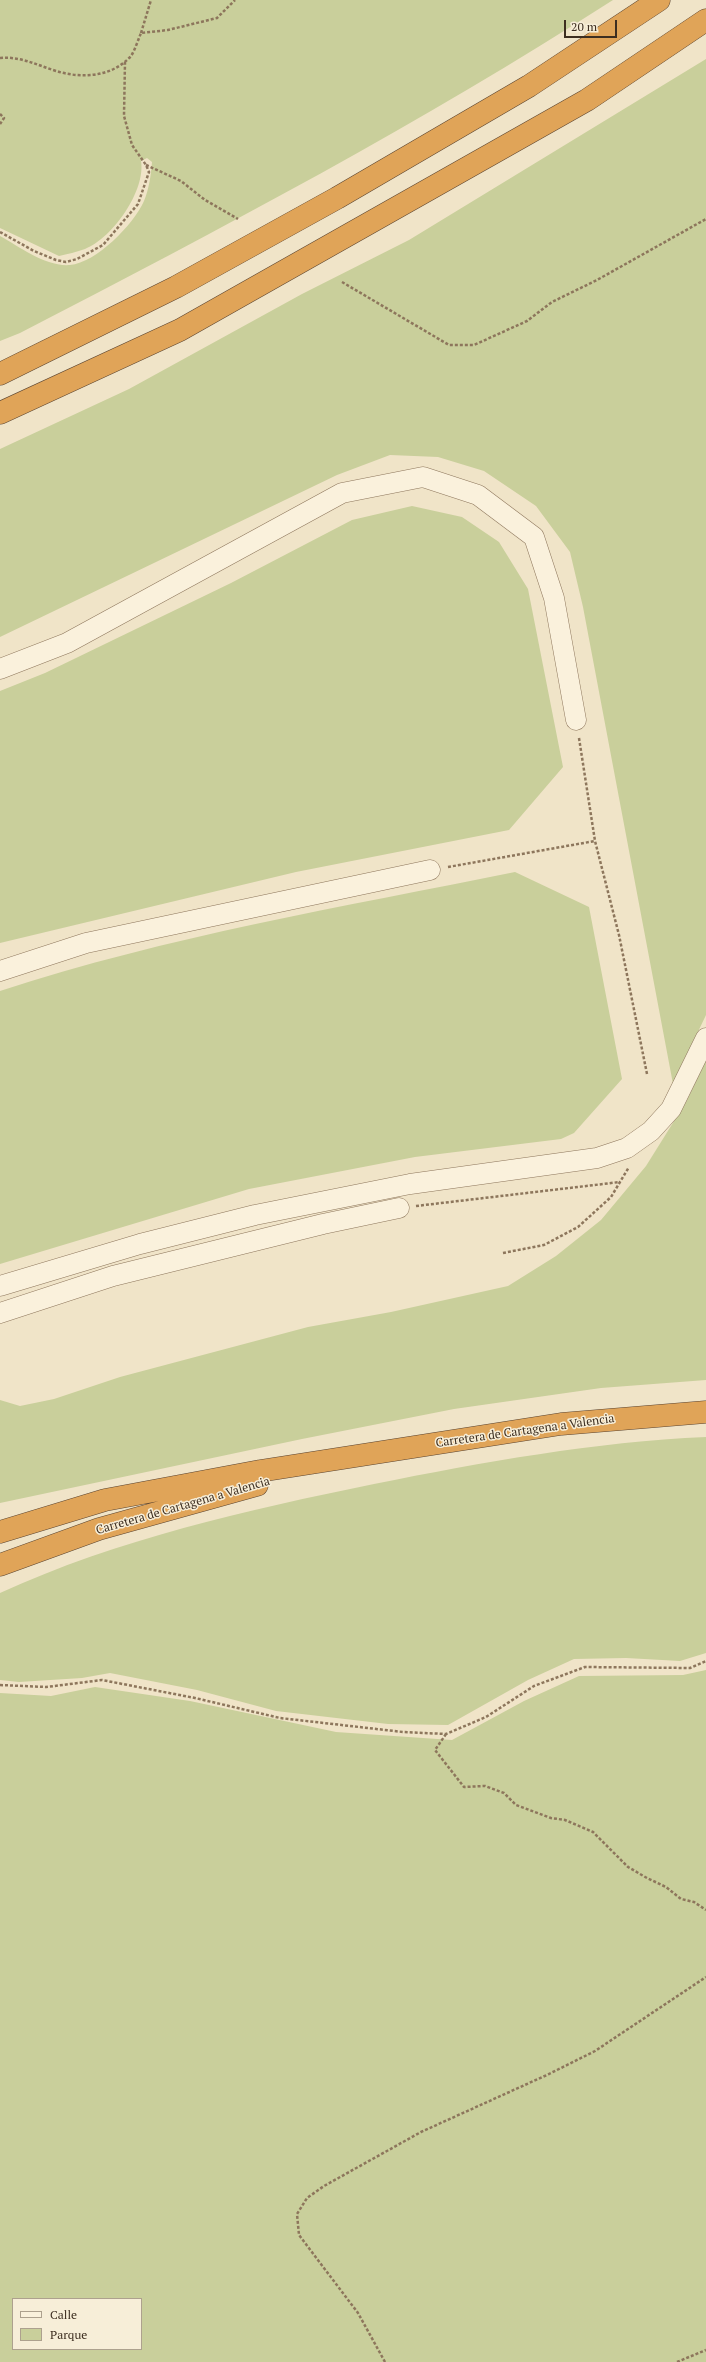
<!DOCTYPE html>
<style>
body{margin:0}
#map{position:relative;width:706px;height:2362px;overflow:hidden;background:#f0e4c8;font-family:"PT Serif",serif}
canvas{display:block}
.legend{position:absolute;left:12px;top:2298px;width:130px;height:52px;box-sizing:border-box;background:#f7eed8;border:1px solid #ada18e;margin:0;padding:5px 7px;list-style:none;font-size:12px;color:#3d2e20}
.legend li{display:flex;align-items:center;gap:8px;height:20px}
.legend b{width:20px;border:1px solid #ada18e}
.scale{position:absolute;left:564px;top:20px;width:53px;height:18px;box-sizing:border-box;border:2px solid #3d2e20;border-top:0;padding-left:5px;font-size:12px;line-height:14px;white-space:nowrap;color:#3d2e20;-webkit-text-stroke:3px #f7eed8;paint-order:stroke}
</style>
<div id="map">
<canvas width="706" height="2362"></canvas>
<ul class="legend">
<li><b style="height:5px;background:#faf1dc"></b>Calle</li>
<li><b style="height:11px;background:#c9cf9b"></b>Parque</li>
</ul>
<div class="scale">20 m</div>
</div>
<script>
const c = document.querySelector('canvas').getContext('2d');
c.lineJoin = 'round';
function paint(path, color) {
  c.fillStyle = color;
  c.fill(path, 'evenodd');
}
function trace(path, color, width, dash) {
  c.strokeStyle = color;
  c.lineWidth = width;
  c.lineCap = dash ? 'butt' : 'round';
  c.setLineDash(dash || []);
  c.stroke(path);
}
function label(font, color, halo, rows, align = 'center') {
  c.font = font + ' "PT Serif",serif';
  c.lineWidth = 3;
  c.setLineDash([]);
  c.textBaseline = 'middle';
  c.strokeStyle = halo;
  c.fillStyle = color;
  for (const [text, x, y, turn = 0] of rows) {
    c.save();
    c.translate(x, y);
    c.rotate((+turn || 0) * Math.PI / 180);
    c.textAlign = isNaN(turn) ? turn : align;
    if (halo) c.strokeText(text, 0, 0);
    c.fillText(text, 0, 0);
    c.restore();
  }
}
paint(new Path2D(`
 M0,0H613C422,123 221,229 20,333L0,341V236C20,247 46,267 70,265C96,263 134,224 144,201C149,189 151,175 152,162L147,158L141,161C146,190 113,238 85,249C77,252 67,254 59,256L0,228Z
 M706,59V1015L673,1084L583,607L570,552L536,506L484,471L438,457L390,455L337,475L0,637V449L129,389L302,294L409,240Z
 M412,506L462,517L499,542L528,589L563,767L509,830L296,872L0,943V691L45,673L231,583L352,520Z
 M515,872L589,907L622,1079L574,1133L561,1139L415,1157L249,1189L0,1264V991C168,936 342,907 515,872Z
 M706,1061V1380L601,1388L454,1409L302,1439L0,1503V1400L20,1406L54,1399L120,1377L308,1327L391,1312L508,1286L556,1256L601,1220L646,1166L686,1102Z
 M706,1437V1653L680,1661L626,1658L574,1659L528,1680L448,1725L388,1724L276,1711L197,1690L110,1673L82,1678L19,1682L0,1680V1593C118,1539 247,1510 374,1484C484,1462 594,1442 706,1437Z
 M706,1670V2362H0V1693L51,1696L95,1687L190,1701L336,1732L452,1740L524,1701L579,1676L683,1675ZM13,2299H141V2349H13Z`), '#c9cf9b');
const minor = new Path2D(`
 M0,669L67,643L342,493L423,477L478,495L534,537L554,598L576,720
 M0,971L86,943L430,870
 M0,1286L140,1244L255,1215L410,1184L597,1158L627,1148L651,1131L671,1109L706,1038
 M0,1313L113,1276L323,1224L399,1208`);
const highway = new Path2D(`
 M0,374L176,287L337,198L529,86L659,0
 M0,413L180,330L587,100L706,20
 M0,1532L105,1500L260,1471L561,1424L706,1412
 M0,1565L99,1529L257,1485`);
trace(minor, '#8d765c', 21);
trace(highway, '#5b4430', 23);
trace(new Path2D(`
 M141,33L151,0
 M0,58C20,56 37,65 56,71C82,79 112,77 131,56C135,50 138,40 141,33L168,30L217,18L235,0
 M0,114L4,118L0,124
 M146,165L181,181L205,200L238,219
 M0,232L34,251L56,260L66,262L77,259L103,245L138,204L149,172L146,165L132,145L124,116L125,62
 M342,282L449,345H474L527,321L552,302L597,280L706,219
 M579,738L595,841L619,935L647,1074
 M448,867L595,841
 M416,1206L620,1182
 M503,1253L544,1245L578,1227L611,1197L629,1167
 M0,1685L46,1687L102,1680L195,1698L280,1718L403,1732L446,1734L486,1717L534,1686L585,1667L690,1668L706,1661
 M446,1734L435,1750L464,1787L485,1786L504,1793L516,1805L551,1818L565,1820L593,1832L628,1867L647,1878L666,1887L681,1899L694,1902L706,1910
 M385,2362L358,2313L299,2235L297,2214L307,2198L324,2186L421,2132L549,2074L595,2051L706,1977
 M677,2362L706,2350`), '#8d765c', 2.5, [3, 2]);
trace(minor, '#faf1dc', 20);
trace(highway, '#e0a458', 22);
label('12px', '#3d2e20', '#f7eed8', [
 ["Carretera de Cartagena a Valencia",525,1431,-8],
 ["Carretera de Cartagena a Valencia",183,1506,-16]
]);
</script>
